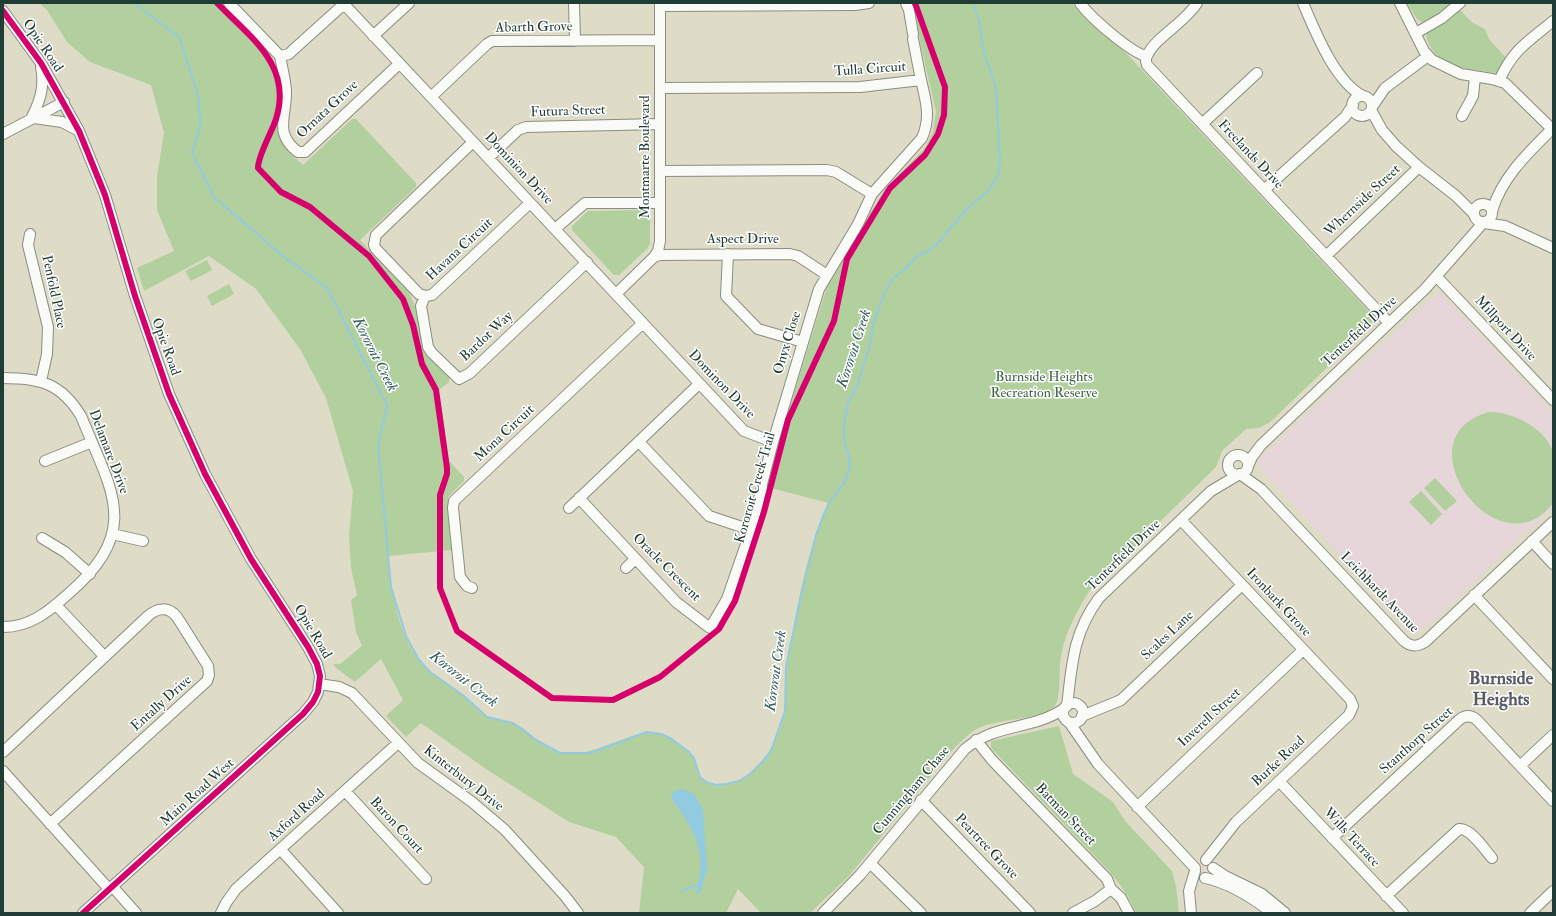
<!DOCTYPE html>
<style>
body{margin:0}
#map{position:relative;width:1556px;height:916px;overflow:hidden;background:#dedbc7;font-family:"IM FELL Double Pica",serif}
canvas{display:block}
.frame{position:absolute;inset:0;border:4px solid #1f3d34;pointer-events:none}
</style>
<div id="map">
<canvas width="1556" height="916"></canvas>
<div class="frame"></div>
</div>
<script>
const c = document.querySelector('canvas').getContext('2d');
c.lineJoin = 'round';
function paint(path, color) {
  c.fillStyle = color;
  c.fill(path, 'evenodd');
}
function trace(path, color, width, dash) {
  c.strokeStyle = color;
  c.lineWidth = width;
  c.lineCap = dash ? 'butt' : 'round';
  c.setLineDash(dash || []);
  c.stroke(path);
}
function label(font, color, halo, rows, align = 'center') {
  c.font = font + ' "IM FELL Double Pica",serif';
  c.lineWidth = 3;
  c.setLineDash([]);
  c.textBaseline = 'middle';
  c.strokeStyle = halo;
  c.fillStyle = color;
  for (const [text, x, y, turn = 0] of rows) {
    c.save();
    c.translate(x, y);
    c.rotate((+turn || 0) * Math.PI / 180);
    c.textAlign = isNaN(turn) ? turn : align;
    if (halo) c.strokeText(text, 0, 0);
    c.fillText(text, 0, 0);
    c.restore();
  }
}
paint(new Path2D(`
 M1438,293L1442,294L1553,413V507L1420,632H1412L1259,467L1260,458Z`), '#e6d6da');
paint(new Path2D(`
 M39,3H221C241,23 267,44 274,72H279C283,92 274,128 282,142C286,151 296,158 303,165L352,119H356L416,183V187L360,240L409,292L415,306L425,353L449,378V382L439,390L449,461L464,477V481L448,497L452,550L388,556C391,589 398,635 420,661C431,676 449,684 463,695C471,702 478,712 487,717C494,721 505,720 514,723C530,730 542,749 560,753C595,760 632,726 660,734C671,737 689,748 694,759C697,765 697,773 701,778C712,792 740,783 751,773C769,758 784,727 786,703C786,690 785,677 787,664C796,613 806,549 829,503L767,487L778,445L829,280L885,189L925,148L933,132L936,111L911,3H1072L1086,19L1126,53L1377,320L1269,423L1259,428L1246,429L1222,451L1216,467L1090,590C1076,612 1063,636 1060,663C1059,673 1061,701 1054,707C1036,720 1003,719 983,726C969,731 958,745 948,755L849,876L810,913H761L738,889L726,913H639L644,867L616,837L569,822L486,769L421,723L406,737L386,716L403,700L381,659L355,682L336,668L333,664H340L362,646L356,632L351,600L357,595L351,568L349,535L353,491L326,398L300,349L256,289L209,256L144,291L137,268L174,251L157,210V176L164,133L151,85L90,62L67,42L47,10Z
 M1407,3H1453L1446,10L1424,23L1417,19Z
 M1458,8L1473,23L1485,29L1489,39L1507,59L1497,73C1474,70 1440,69 1429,44C1427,38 1425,36 1427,30Z
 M647,210L650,213V243L648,248L619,275H614L572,230V226L588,211Z
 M207,260L212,270L191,281L185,271Z
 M229,284L234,294L212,306L207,296Z
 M1489,412C1511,411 1548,429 1553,453C1556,466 1553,488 1553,503C1499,575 1397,437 1489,412Z
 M1435,478L1457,501L1445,511L1424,488Z
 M1421,491L1442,514L1431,525L1409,502Z
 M1059,726L1073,774L1113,802L1125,821L1172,871L1176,886L1179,913H1136C1129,896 1120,884 1108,870L991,748V741Z`), '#b2d09d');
paint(new Path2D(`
 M682,789L694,794L703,810L707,870L700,893L696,894C708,853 695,830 671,798L674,791Z`), '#92cae2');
trace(new Path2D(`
 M134,3L179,37L199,99L200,128L192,153L214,197L284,257L327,288L387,405L378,445L391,587L406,636L419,660L430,672L464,696L487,717L513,723L536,740L560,753H590L647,732L661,734L672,739L689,752L694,758L700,777L706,782L716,785L726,784L739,781L750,774L762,762L771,751L785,711L786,667L801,596L816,535L823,516L829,503L845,482L849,470V455L844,442V423L848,403L858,384L870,344L873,325L884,294L892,279L905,269L916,257L929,251L938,243L966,210L987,192L998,176L1000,160L996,88L983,51L980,24L973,3
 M682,891L699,884`), '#92cae2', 2);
const minor = new Path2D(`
 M229,3L280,56L289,54L293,50L344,4
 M343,3L744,431L773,442
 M574,3L575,41
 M906,3L909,10L913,34
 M1080,3C1090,17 1130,52 1146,56
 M1197,3C1185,23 1155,37 1147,56C1145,59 1146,62 1147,65L1389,323
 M1303,3C1315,31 1335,82 1363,96
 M1400,3L1424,51L1432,60L1461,74L1492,79L1505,83L1552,129
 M660,6L855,5L869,3
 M3,11L41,63L79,131L105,195L135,296L169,394L205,474L251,559L308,647L317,664L320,676L318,692L313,702L303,714L83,913
 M1416,33L1442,18L1460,3
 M373,36L409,3
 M913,39L921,80
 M280,56C282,67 285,78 286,90C287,116 273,133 298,152H305L399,64
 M1499,81C1513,49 1528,42 1553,21
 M660,88L860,87L921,80C926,101 931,117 922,138L872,194L836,172L827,170L660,171
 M1352 106a10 10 0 1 1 20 0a10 10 0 1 1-20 0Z
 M431,97L487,44L492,41L660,40
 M1372,107L1385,88L1428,56
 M1371,110L1382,130L1396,146L1419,167L1456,196L1474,214
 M1462,116L1473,96L1475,77
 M34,118L62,122L79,131
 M31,119C40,101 45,87 41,67
 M1202,124L1257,73
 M3,134L64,102
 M473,142L376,235L374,245L376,249L419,294L425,296L432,295L530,203
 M488,158L518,130L526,127L660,124
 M1264,190L1345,117L1353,105
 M1474 213a9 9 0 1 1 18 0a9 9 0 1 1-18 0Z
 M1492,211C1502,177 1528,153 1553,128
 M1484,223L1505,226L1553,248
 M555,229L585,203H660
 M30,234L28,245L48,327L47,354L41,381
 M728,254L726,296L758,329L803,342
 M1326,256L1419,167
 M654,257L659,255L790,254L798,256L827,275
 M1437,277L1553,400
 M616,294L654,257L658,251L660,241V3
 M425,296L421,306L428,347L432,353L459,379L470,373L587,262
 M3,378C40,378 61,383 81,416C113,494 142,531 67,595C48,612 30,627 3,627
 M1228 465a10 10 0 1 1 20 0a10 10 0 1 1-20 0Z
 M45,461L92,442
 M1248,466L1252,457L1261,445L1425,289L1483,223
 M1240,474L1261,489L1404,641C1411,647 1417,647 1425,642L1553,522
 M762,484L773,442L819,289L858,224L872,194
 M579,498L676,602L710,628L727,599L751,530L709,516L639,442
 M569,508L699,384
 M1181,520L1350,699L1353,706L1349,715L1236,822L1206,860
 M751,530L762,487
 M112,534L143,541
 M42,538L65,552L90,574
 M1532,541L1553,564
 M626,568L635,559
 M472,588L467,586L460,577L453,508L454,501L643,323
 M1474,595L1553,679
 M56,605L104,656
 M319,684L339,687L352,693L418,763L472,802L505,830L565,896L578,913
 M1063 713a10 10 0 1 1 20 0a10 10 0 1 1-20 0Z
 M1067,706C1072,664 1073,633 1099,598L1211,491L1238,475
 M1082,716L1121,700L1242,585
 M1069,722L1098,764L1195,868
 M976,740L992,760L1107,879L1111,889L1121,898L1129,913
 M3,752L148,616C157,608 168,606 177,617L208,666L209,675L207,681L50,824
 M1520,766L1553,735
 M3,771L109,889
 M1279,781L1403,913
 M345,791L426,879
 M921,800L1030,913
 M1137,807L1303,650
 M1332,838L1459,720C1465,715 1471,715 1477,720L1553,801
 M281,850L338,913
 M870,863L921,913
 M1213,868L1225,876L1262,894L1285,913
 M1205,878C1229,883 1253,898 1272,913
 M112,886L136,913
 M1386,896L1459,829C1471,828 1484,849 1492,858
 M221,913L226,903L236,889L398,743
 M823,913L860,875L965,749C997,722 1032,731 1065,708
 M1073,913L1095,901L1111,889
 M1191,913L1189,891L1195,871
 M1530,913L1553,891`);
trace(minor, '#8a8d82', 12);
trace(minor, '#fafaf7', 10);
trace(new Path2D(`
 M217,3C250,37 293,65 276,119C272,132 258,155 258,168L281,192L310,207L369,256L403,299L413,325L422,364L436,390L447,468V474L440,495V588L457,631L552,698L613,700L660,677L719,629L735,601L764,512L788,420L834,321L847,259L890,188L925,155L938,134L944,115L945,87L915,3
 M3,11L41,63L79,131L105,195L135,296L169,394L205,474L251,559L308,647L317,664L320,676L318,692L313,702L303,714L83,913`), '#d6006c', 6);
label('14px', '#1f3d34', '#fff', [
 ["Abarth Grove",534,28,-1],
 ["Opie Road",42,46,56],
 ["Tulla Circuit",870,70,-4],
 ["Ornata Grove",328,110,-43],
 ["Futura Street",568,112,-2],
 ["Freelands Drive",1250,155,47],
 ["Montmarte Boulevard",646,157,-90],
 ["Dominion Drive",518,169,47],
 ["Whernside Street",1363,201,-43],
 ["Aspect Drive",743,240],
 ["Havana Circuit",460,250,-43],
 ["Penfold Place",53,292,78],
 ["Millport Drive",1505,329,47],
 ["Tenterfield Drive",1360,332,-43],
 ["Bardot Way",487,337,-43],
 ["Onyx Close",788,343,-73],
 ["Opie Road",165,347,70],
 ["Dominon Drive",721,385,46],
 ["Mona Circuit",505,434,-43],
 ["Delamare Drive",108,452,69],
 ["Kororoit Creek Trail",756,488,-74],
 ["Tenterfield Drive",1124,556,-44],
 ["Oracle Crescent",666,568,45],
 ["Leichhardt Avenue",1379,593,46],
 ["Ironbark Grove",1278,603,47],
 ["Opie Road",312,632,59],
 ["Scales Lane",1168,636,-43],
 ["Entally Drive",162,704,-42],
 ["Inverell Street",1210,718,-43],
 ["Stanthorp Street",1417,741,-42],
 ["Burke Road",1279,762,-43],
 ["Kinterbury Drive",463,779,38],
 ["Cunningham Chase",912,791,-50],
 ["Main Road West",198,793,-42],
 ["Batman Street",1065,815,46],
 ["Axford Road",297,816,-42],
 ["Baron Court",396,826,47],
 ["Wills Terrace",1351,838,47],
 ["Peartree Grove",986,847,46]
]);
label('14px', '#406649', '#fff', [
 ["Burnside Heights",1044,378],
 ["Recreation Reserve",1044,394]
]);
label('italic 15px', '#345e62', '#fff', [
 ["Kororoit Creek",855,349,-72],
 ["Kororoit Creek",374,355,63],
 ["Kororoit Creek",777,671,-82],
 ["Kororoit Creek",463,680,38]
]);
label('bold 18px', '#5a5b65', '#fff', [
 ["Burnside",1501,680],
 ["Heights",1501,701]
]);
</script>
